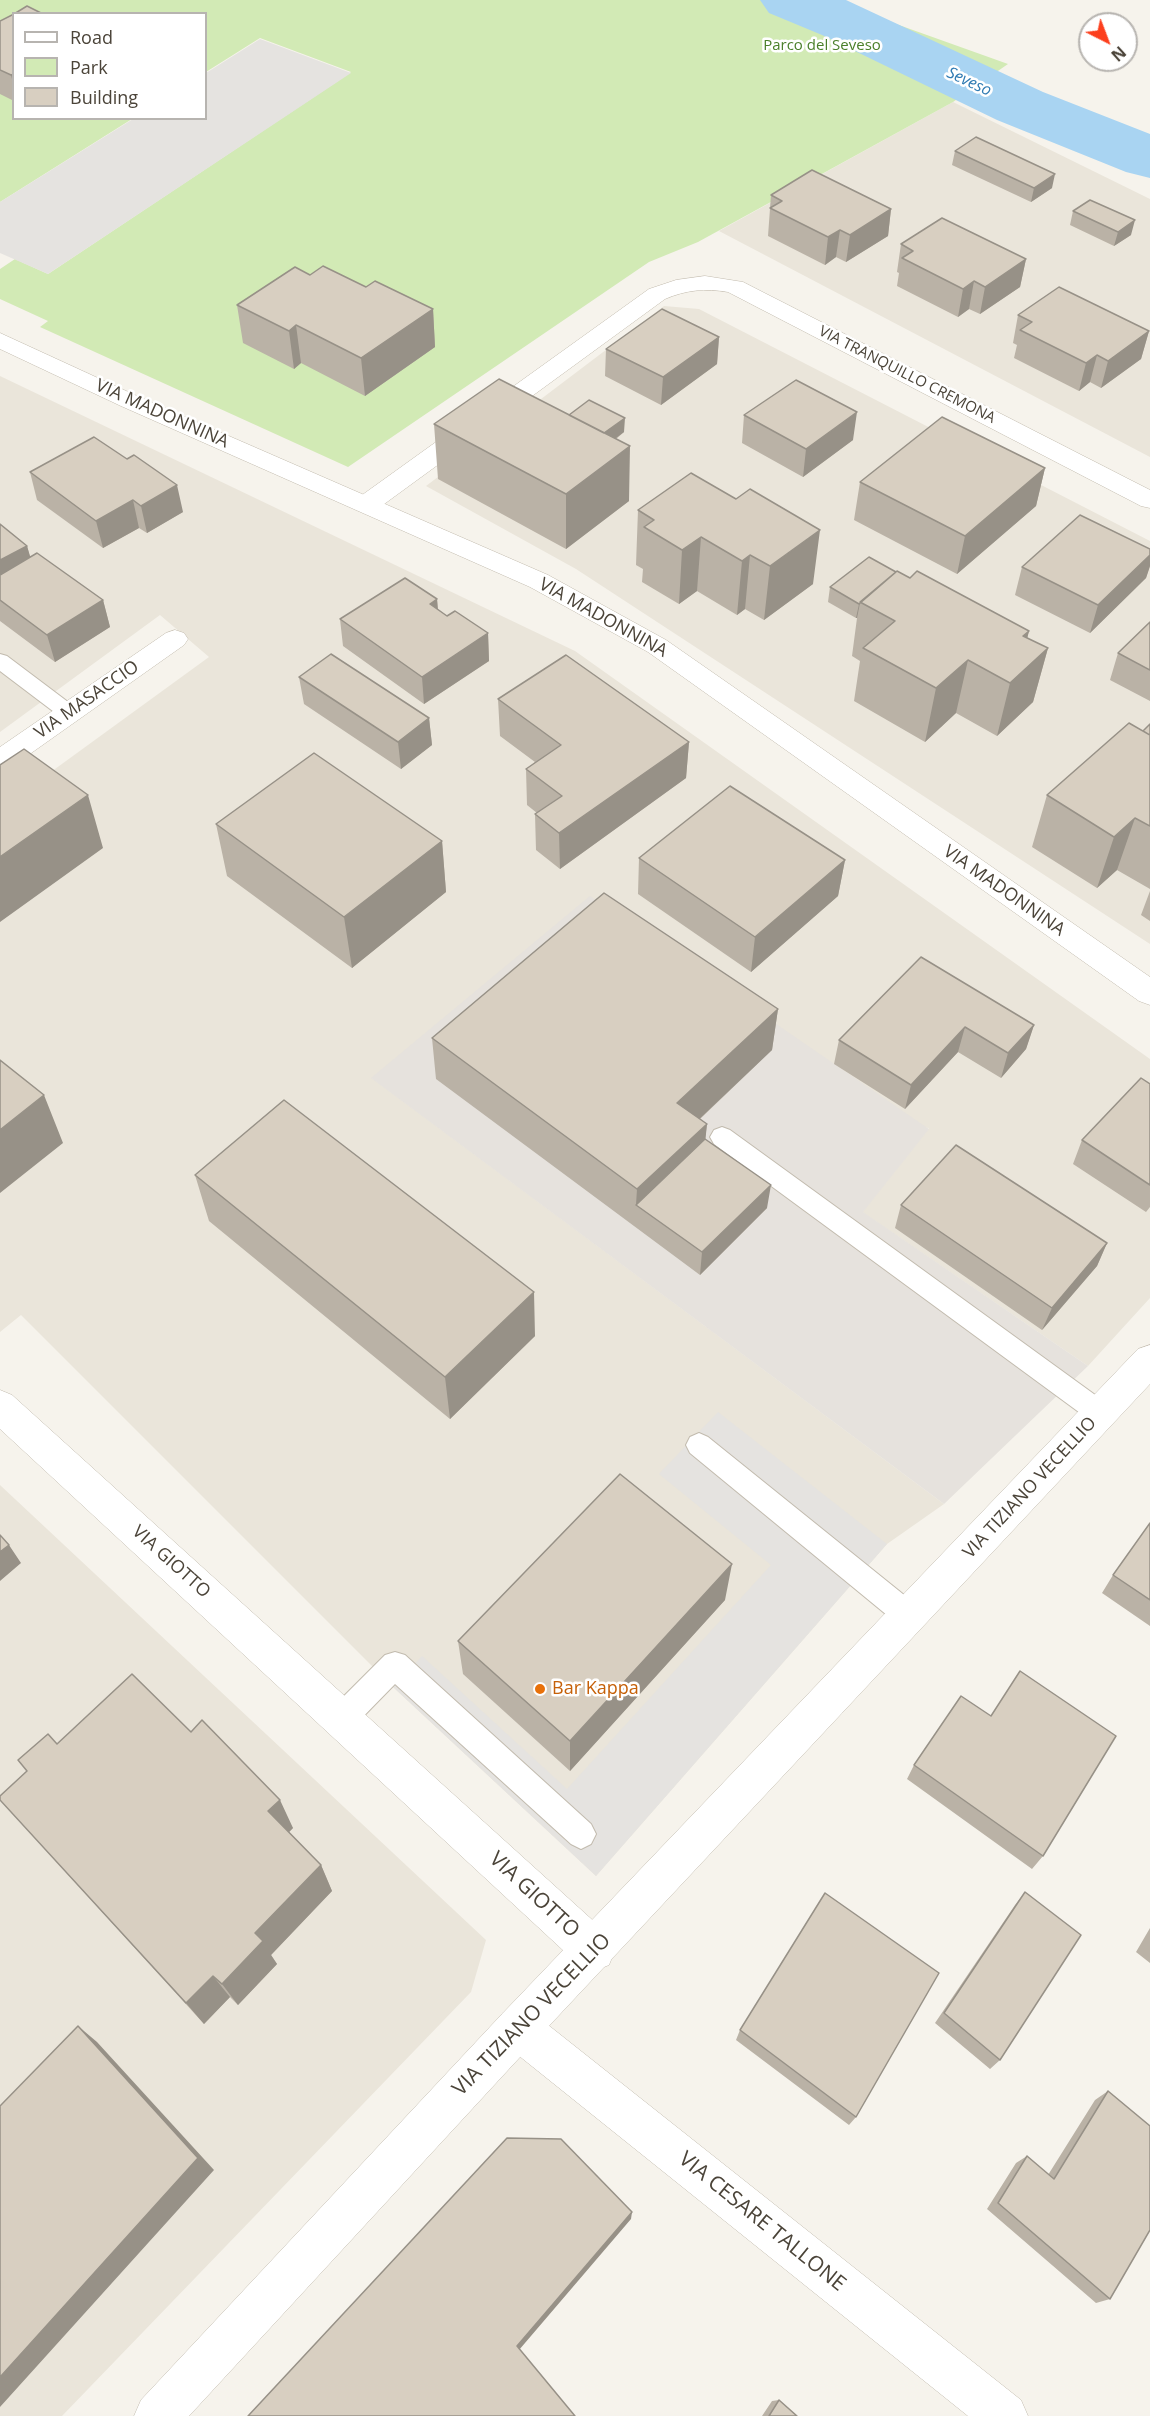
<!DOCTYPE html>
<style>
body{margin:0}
#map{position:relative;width:1150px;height:2416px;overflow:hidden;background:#f6f3ec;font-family:"Open Sans",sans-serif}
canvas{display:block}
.legend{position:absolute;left:12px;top:12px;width:195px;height:108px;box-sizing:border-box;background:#fff;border:2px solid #b7b4b0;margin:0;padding:8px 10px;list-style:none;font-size:18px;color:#4b4439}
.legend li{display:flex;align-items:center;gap:12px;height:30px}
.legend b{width:30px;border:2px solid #b7b4b0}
.north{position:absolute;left:1078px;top:12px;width:60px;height:60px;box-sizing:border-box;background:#fff;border:2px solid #b7b4b0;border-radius:50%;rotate:138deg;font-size:16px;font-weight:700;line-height:24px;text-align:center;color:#4b4439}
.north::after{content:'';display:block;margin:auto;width:21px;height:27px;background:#fc3f1d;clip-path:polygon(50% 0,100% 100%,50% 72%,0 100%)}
</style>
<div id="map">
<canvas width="1150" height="2416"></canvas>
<ul class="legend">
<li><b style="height:8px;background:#fff"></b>Road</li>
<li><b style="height:16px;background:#d2eab5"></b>Park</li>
<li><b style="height:16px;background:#d8cfc1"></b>Building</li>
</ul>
<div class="north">N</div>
</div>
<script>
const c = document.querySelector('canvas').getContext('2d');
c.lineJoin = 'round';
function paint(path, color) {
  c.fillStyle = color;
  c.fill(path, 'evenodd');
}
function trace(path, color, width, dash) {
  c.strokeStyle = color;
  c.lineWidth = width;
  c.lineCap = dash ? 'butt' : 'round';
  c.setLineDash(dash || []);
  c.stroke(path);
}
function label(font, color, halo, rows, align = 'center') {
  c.font = font + ' "Open Sans",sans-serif';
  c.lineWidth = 5;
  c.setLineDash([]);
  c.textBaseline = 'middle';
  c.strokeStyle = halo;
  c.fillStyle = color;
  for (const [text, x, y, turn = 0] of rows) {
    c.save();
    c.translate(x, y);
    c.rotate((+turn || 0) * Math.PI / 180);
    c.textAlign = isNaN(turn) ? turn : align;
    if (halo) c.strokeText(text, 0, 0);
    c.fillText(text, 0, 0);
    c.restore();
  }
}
paint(new Path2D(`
 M953,102L1150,199V457L719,231Z
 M664,306L699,309L1150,541V944L576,569L426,486Z
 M0,376L575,651L1150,1059V1298L1088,1366L862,1212L929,1128L372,1078L944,1504L887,1544L596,1876L393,1687L21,1315L0,1332V809L209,657L160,615L0,732Z
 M0,1485L486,1940L471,1992L62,2416H0Z`), '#eae5da');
paint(new Path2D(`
 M590,896L929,1129L863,1212L1088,1366L944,1504L371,1078Z`), '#e6e2dd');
paint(new Path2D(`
 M0,0H829L1008,64L953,102L698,242L649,262L348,467L40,327L48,321L0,299V269L15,259L48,274L351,72L260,38L206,72V14H14V118L132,119L0,202Z`), '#d2eab5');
paint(new Path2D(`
 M260,39L351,73L48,274L0,253V202L133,119L206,118V73Z
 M718,1412L887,1544L596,1876L393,1687L422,1656L567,1789L771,1565L659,1474Z`), '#e5e3e0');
paint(new Path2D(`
 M760,0H846L1043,92L1150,134V178L1126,172L997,120L822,35L769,13Z`), '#a9d4f2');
const service = new Path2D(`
 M0,654L7,656L76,708L79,713L76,718L69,720L62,718L0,671Z
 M722,1127L730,1130L1109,1405L1113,1413L1109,1421L1100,1425L1091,1421L714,1144L710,1137L714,1130Z
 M699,1433L708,1437L919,1607L923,1616L919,1625L909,1629L899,1625L690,1453L686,1445L690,1437Z
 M395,1652L405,1655L591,1824L596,1834L591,1844L581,1849L571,1844L395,1684L352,1728L342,1732L332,1728L328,1718L332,1708L385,1655Z`);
const minor = new Path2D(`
 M705,276L743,282L1150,490V508L1141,506L728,292C705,288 686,290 665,299L376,510L367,512L358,510L354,504L358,498L649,289L676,280Z
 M175,630L184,633L188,639L184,645L10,768L0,771V747L166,633Z
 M0,1390L12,1395L609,1935L615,1950L609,1965L594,1971L579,1965L0,1429Z
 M518,2007L533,2013L1021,2400L1028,2416H968L503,2043L497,2028L503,2013Z`);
const tertiary = new Path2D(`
 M0,333L137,396L548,575L666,640L1150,977V1005L1139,1001L648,652L530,587L121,406L0,349Z
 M1150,1345V1384L533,2043L189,2416H134L141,2400L503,2013L1138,1349Z`);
trace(service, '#c2bbae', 2);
trace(minor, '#c2bbae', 1);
trace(tertiary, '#c2bbae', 1);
paint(service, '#fff');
paint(minor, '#fff');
paint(tertiary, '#fff');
paint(new Path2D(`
 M14,14V101L0,94V21Z
 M955,151L1052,188L1031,202L952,165Z
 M771,195L891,209L888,236L846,262L836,257L825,265L768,236Z
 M1073,211L1131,235L1114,246L1070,225Z
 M901,244L1026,259L1020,287L980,314L969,309L958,317L897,286L899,273L897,272Z
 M310,275L366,287L433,309L435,347L365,396L301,363L294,369L243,343L237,305Z
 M1018,315L1149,331L1141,359L1101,388L1090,382L1079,391L1014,358L1017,345L1013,343Z
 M719,337L717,364L661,405L605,376L606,349Z
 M569,415L624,432L616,439L629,501L566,549L438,479L434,424Z
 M744,415L853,440L803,477L742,443Z
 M1045,468L1036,506L957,574L854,520L860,482Z
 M30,472L183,512L147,533L139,528L103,548L37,500Z
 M691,473L813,584L764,620L745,609L737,615L697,591L679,604L642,582L643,569L636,565L638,510Z
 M0,524L27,546L30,557L103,600L110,627L55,662L0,621Z
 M1150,549V566L1146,578L1090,633L1015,595L1022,567Z
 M896,572L1029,631L1027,638L1048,648L1033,702L997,736L956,713L925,742L854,701L860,661L852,656L857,618H856L828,602L830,587Z
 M437,599L438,609L447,616L488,633L489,661L424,704L343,646L340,619Z
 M1150,622V701L1110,680L1118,653Z
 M299,677L429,718L432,745L401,769L304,704Z
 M498,699L689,742L686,778L560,869L536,850L535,814L537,813L527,805L526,769L535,762L500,736Z
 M1150,724V889L1117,870L1097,888L1032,847L1047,795L1143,731Z
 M216,824L442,841L446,892L352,968L227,876Z
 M639,858L845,860L838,896L751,972L638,894Z
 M1150,891V921L1141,915Z
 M921,957L1034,1025L1026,1049L1001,1078L958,1052L905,1109L834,1064L839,1040Z
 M778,1009L772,1050L700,1119L707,1124L705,1139L767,1208L700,1275L436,1079L432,1038Z
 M1150,1084V1207L1146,1212L1073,1164L1082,1140Z
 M195,1175L535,1336L450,1419L209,1221Z
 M901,1205L1107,1243L1097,1266L1042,1330L895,1228Z
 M1150,1523V1626L1102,1593L1113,1575Z
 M725,1600L570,1771L463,1674L458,1641Z
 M191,1732L293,1828L289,1832L321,1865L332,1891L271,1955L277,1964L238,2005L230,1997L204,2024L24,1826L57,1744Z
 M914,1765L1043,1856L1032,1869L907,1779Z
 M1025,1892L1000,2060L990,2069L935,2023L1015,1905Z
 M1150,1928V1963L1136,1952Z
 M740,2030L856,2117L849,2125L736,2040Z
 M1108,2091L1110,2299L1096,2303L987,2209L1016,2163L1027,2156L1048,2175L1095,2100Z
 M779,2400L797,2416H762L772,2401Z`), '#bab2a6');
paint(new Path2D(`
 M14,74V87L11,75Z
 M1055,174L1052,188L1031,202L1034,188Z
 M891,209L888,236L846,262L850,235Z
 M1135,220L1131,235L1114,246L1118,232Z
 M840,230L836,257L825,265L828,237Z
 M1026,259L1020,287L980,314L985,287Z
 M974,281L969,309L958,317L963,289Z
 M433,309L435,347L365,396L361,358Z
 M296,325L301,363L294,369L289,331Z
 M1149,331L1141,359L1101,388L1108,361Z
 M719,337L717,364L661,405L663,377Z
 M1097,355L1090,382L1079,391L1086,363Z
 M857,412L853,440L803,477L806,449Z
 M625,418L624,432L583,463V448Z
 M630,446L629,501L566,549V494Z
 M1045,468L1036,506L957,574L965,536Z
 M177,485L183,512L147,533L141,506Z
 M133,500L139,528L103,548L96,521Z
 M820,530L813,584L764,620L770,566Z
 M701,537L697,591L679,604L682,550Z
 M27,546L35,573L0,592V560Z
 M750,555L745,609L737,615L742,561Z
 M1150,555V566L1146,578L1090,633L1098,605Z
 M437,599L439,626L430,604Z
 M103,600L110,627L55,662L47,635Z
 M860,603L857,618H856L859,604Z
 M1029,631L1018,675L1048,648L1033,702L997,736L1010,683L1023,636Z
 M488,633L489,661L424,704L422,677Z
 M968,660L956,713L925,742L936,688Z
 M429,718L432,745L401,769L398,742Z
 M689,742L686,778L560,869L559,833Z
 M88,795L103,848L0,922V857Z
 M1135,818L1117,870L1097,888L1114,837Z
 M442,841L446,892L352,968L344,917Z
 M845,860L838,896L751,972L755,937Z
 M778,1009L772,1050L674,1143L677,1103Z
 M1034,1025L1026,1049L1001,1078L1008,1053Z
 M965,1027L958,1052L905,1109L911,1085Z
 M44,1095L63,1143L0,1193V1130Z
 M707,1124L703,1163L636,1205L637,1189Z
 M771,1185L767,1208L700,1275L702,1252Z
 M1107,1243L1097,1266L1042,1330L1052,1308Z
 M534,1292L535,1336L450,1419L445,1377Z
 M9,1545L21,1563L0,1581V1552Z
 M732,1564L725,1600L570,1771V1741Z
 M280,1800L293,1828L282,1839L268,1811Z
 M321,1865L332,1891L271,1955L277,1964L238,2005L222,1984L255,1933Z
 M213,1976L230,1997L204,2024L186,2003Z
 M78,2026L97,2042L214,2170L0,2407V2377Z
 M632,2212L631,2219L519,2350L517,2346Z`), '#979187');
const building = new Path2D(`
 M27,6L43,14H14Z
 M14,14V74L11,75L0,70V21Z
 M976,137L1055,174L1034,188L955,151Z
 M812,170L891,209L850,235L840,230L828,237L770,208L782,201L771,195Z
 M1090,200L1135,220L1118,232L1073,211Z
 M942,218L1026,259L985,287L974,281L963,289L902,258L913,251L901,244Z
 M323,266L366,287L375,281L433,309L361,358L296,325L289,331L237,305L295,267L310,275Z
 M1059,287L1149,331L1108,361L1097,355L1086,363L1020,330L1032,322L1018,315Z
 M662,309L719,337L663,377L606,349Z
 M499,379L630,446L566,494L434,424Z
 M796,380L857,412L806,449L744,415Z
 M589,400L625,418L604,433L569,415Z
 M942,417L1045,468L965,536L860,482Z
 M94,437L127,459L134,455L177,485L141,506L133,500L96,521L30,472Z
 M691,473L736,499L750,489L820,530L770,566L750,555L742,561L701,537L682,550L644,527L654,520L638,510Z
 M1080,515L1150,549V555L1098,605L1022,567Z
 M0,524L27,546L0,560Z
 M37,553L103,600L47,635L0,600V575Z
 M869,557L896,572L859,604L830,587Z
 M897,571L910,578L917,571L1029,631L1023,636L1048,648L1010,683L968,660L936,688L863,648L895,621L860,602Z
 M405,578L437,599L430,604L447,616L455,611L488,633L422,677L340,619Z
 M1150,622V670L1118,653Z
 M331,654L429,718L398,742L299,677Z
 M566,655L689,742L559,833L535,814L562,796L526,769L561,745L498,699Z
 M1129,723L1150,735V826L1135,818L1114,837L1047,795Z
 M1150,724V735L1143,731Z
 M24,749L88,795L0,857V765Z
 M314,753L442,841L344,917L216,824Z
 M730,786L845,860L755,937L639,858Z
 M604,893L778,1009L677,1103L707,1124L637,1189L432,1038Z
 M921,957L1034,1025L1008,1053L965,1027L911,1085L839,1040Z
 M0,1060L44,1095L0,1130Z
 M1141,1078L1150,1084V1185L1082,1140Z
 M284,1100L534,1292L445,1377L195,1175Z
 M705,1139L771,1185L702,1252L636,1205Z
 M956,1145L1107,1243L1052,1308L901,1205Z
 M620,1474L732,1564L570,1741L458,1641Z
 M1150,1523V1600L1113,1575Z
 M0,1535L9,1545L0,1552Z
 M1020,1671L1116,1736L1043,1856L914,1765L961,1696L991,1716Z
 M132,1674L191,1732L202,1720L280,1800L268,1811L321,1865L255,1933L263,1941L222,1984L213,1976L186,2003L0,1800V1796L27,1771L18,1760L48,1734L57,1744Z
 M1025,1892L1081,1935L1000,2060L944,2013Z
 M825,1893L939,1973L856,2117L740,2030Z
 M78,2026L198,2158L0,2377V2106Z
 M1108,2091L1150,2126V2230L1110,2299L998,2203L1027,2156L1054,2179Z
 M507,2138L561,2139L632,2212L517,2346L575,2416H248Z
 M779,2400L797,2416H769Z`);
paint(building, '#d8cfc1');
trace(building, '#979187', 1.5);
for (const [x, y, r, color] of [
 [540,1689,6,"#e8710a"]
]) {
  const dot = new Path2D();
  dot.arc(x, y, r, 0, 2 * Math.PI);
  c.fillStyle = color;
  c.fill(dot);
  trace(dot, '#fff', 2);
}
label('15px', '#4a7f2a', '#fff', [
 ["Parco del Seveso",822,46]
]);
label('15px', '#4b4439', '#fff', [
 ["VIA TRANQUILLO CREMONA",907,375,27]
]);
label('italic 16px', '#2e7ab2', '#fff', [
 ["Seveso",969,82,25]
]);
label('18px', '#4b4439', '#fff', [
 ["VIA MADONNINA",162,414,24],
 ["VIA MADONNINA",603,618,29],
 ["VIA MASACCIO",87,700,-35],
 ["VIA MADONNINA",1004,891,35],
 ["VIA TIZIANO VECELLIO",1030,1488,-47],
 ["VIA GIOTTO",171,1562,42]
]);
label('18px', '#c56008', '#fff', [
 ["Bar Kappa",552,1689]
], 'left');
label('21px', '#4b4439', '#fff', [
 ["VIA GIOTTO",534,1895,43],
 ["VIA TIZIANO VECELLIO",532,2015,-46],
 ["VIA CESARE TALLONE",762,2222,39]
]);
</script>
